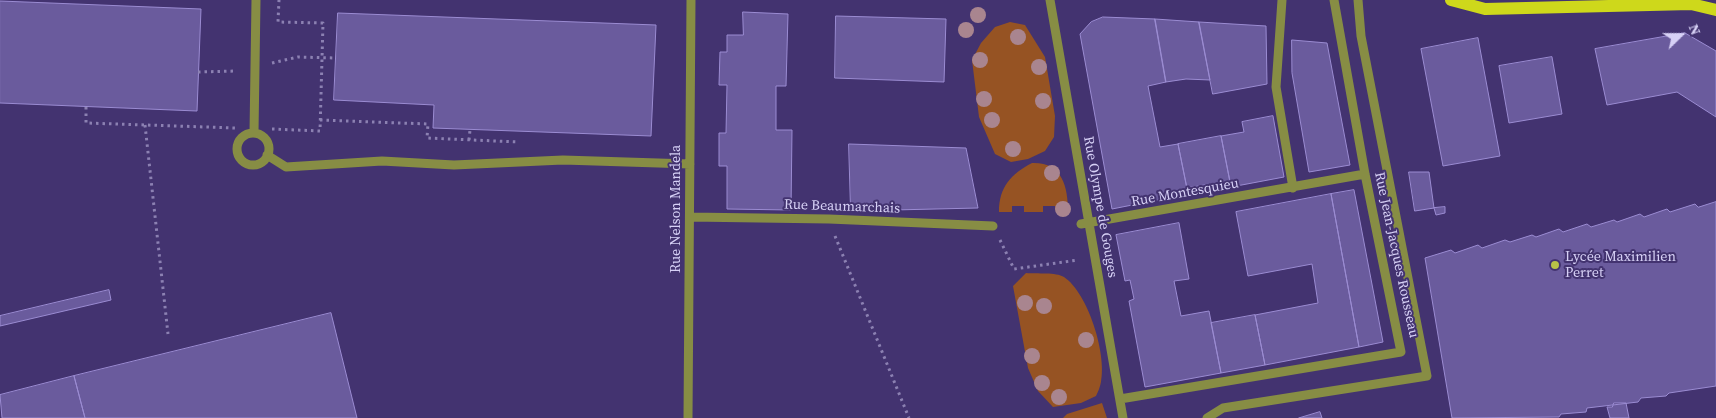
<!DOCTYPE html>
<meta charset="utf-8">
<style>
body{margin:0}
#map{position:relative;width:1716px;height:418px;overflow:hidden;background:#433370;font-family:"Source Serif 4",serif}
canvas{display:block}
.north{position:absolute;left:1656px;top:10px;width:50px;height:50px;-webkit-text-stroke:4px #433370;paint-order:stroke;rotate:68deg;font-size:14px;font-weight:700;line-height:20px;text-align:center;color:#d7d1f6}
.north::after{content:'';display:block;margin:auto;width:18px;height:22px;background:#d7d1f6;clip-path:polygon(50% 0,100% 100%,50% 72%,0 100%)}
</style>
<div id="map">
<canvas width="1716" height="418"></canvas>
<div class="north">N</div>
</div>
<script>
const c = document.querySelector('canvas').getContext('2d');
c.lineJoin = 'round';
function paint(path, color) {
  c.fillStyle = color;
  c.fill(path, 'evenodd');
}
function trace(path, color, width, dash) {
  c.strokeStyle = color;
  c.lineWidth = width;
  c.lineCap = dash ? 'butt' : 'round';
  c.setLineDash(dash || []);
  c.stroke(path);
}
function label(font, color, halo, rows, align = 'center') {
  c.font = font + ' "Source Serif 4",serif';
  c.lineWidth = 4;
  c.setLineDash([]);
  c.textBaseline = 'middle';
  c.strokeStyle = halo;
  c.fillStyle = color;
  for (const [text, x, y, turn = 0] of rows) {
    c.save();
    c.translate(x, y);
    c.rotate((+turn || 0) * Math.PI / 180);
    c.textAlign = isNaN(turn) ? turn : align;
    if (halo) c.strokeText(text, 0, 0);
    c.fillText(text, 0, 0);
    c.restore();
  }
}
paint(new Path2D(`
 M1010,22L1025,25L1045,57L1055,116L1054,137L1045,151L1028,159L1011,162L995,154L979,117L972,60L981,43L995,27Z
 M1032,163C1062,162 1068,186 1068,212H1056L1055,206H1043V212H1024V206H1012V212H999C999,187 1011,174 1032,163Z
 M1026,273C1037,274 1056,272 1064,277C1088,293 1107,354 1101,382C1100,387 1098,392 1096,396L1081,403L1053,407L1038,391L1028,368L1013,286Z
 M1102,403L1107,418H1063L1067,414Z`), '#965323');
const building = new Path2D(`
 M0,1L201,9L197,111L0,103Z
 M743,12L788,14L786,86H776V130H792L791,210L727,209V166H719V133H726L727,85H719L720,52H727V35H743Z
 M338,13L656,25L651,136L433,128L434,105L334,100Z
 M836,16L946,19L944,82L835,78Z
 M1103,17L1155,19L1166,82L1148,86L1160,147L1178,144L1188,194L1112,209L1080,34L1091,22Z
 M1155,19L1199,22L1210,80L1186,79L1166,82Z
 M1199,22L1266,26L1267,84L1213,94Z
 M1685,33L1716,51V117L1677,92L1607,105L1595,49Z
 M1478,38L1500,156L1443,166L1421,49Z
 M1292,40L1327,43L1350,165L1309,172L1292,73Z
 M1552,57L1562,114L1509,123L1499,66Z
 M1273,116L1284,177L1231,187L1221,136L1244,132L1242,122Z
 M1221,136L1231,187L1217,189L1216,183L1187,188L1178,144Z
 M849,144L966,148L978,208L851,211Z
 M1409,172H1429L1434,208L1415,211Z
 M1354,190L1383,342L1359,347L1331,194Z
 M1331,194L1359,347L1265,365L1255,315L1318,303L1312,264L1248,276L1236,212Z
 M1716,202V386L1669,393L1666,396L1641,398L1638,402L1587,408L1586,412L1561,414L1559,417L1452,418L1425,258L1451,250L1455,253L1478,245L1482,248L1505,240L1510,242L1532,235L1536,237L1559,229L1563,232L1587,224L1591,227L1614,220L1617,222L1640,214L1644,217L1667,209L1670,212L1695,204L1698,207Z
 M1445,207V213L1436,215L1434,208Z
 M1179,223L1189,279L1174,281L1181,316L1209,311L1221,373L1145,387L1129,301L1134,299L1130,280L1125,281L1116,235Z
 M109,290L111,300L0,326V316Z
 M331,313L357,418H85L74,376Z
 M1255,315L1265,365L1221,373L1211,323Z
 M74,376L85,418H2L0,395Z
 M1614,403H1626L1629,418H1610L1607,407H1612Z
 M1320,412L1322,418H1299Z`);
paint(building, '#6a5b9d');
trace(building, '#9b8cd2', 1);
trace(new Path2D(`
 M272,63L298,57L336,58
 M198,72L237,71
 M86,107V123L236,128
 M320,120L428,124L427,138L519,142
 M145,125L168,334
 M272,129L320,131L323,23L278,22L279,0
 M469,140L470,130
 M835,236L909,418
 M1000,240L1014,269L1078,260`), '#8c81b2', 3, [2.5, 4]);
trace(new Path2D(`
 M1050,0L1123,418
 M1282,0L1276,87L1293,188
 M254,133L256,0
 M237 149a16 16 0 1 1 32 0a16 16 0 1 1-32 0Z
 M267,155L286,167L382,161L454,165L563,160L690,164
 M690,217L829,219L993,226
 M1081,224L1365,174
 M1120,399L1401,352L1365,174L1334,0
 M688,418L691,0
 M1207,418L1223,408L1427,376L1361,36L1358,0`), '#878d44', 9);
trace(new Path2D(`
 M1451,0L1485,9L1691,4L1716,10`), '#ced81b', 12);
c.fillStyle = '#a9858f';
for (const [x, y] of [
 [978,15],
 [966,30],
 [1018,37],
 [980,60],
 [1039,67],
 [984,99],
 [1043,101],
 [992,120],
 [1013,149],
 [1052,173],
 [1063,209],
 [1025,303],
 [1044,306],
 [1086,340],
 [1032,356],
 [1042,383],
 [1059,397]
]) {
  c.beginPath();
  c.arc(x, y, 8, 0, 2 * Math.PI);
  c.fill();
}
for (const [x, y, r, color] of [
 [1555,265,5,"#b8c147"]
]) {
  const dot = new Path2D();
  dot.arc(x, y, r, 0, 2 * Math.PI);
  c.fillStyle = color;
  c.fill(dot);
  trace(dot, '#433370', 2);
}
label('14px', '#d7d1f6', '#433370', [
 ["Rue Montesquieu",1185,193,-10],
 ["Rue Beaumarchais",842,207,2],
 ["Rue Olympe de Gouges",1100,207,80],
 ["Rue Nelson Mandela",676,209,-90],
 ["Rue Jean-Jacques Rousseau",1396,255,78]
]);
label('14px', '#d7d1f6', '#433370', [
 ["Lycée Maximilien",1565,257],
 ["Perret",1565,273]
], 'left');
</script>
